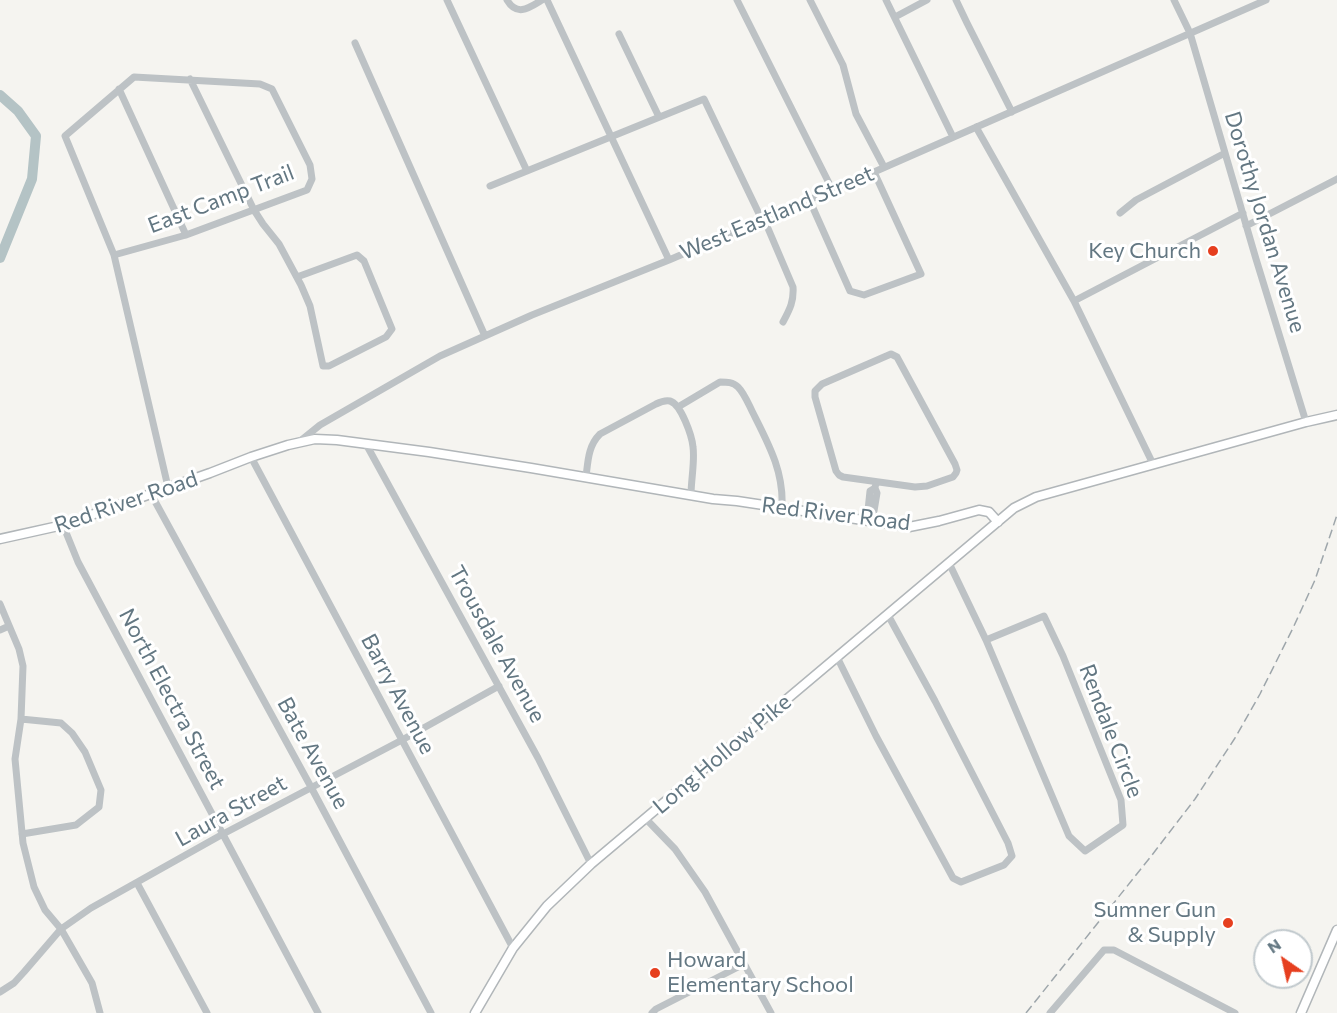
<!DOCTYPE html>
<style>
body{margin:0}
#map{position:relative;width:1337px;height:1013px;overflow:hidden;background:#f5f4f0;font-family:Commissioner,sans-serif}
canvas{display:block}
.north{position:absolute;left:1253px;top:929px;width:60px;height:60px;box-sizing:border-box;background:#fff;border:2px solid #c1c9cd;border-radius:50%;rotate:326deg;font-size:16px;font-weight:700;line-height:24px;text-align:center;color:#637782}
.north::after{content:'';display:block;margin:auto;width:21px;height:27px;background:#e63f1f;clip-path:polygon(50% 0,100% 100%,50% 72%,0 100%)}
</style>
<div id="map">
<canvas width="1337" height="1013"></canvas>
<div class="north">N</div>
</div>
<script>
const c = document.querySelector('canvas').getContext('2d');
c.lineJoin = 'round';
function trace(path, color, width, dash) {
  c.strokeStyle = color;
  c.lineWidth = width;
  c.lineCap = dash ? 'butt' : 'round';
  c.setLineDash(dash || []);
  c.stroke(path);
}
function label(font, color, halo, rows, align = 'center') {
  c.font = font + ' Commissioner,sans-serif';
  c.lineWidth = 6;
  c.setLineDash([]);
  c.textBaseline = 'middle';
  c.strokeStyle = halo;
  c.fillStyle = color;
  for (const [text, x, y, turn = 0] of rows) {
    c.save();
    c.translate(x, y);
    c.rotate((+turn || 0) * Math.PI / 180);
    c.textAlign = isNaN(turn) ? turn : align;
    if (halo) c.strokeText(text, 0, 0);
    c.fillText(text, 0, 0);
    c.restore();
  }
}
trace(new Path2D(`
 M0,95L18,111L36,136L32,179L0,258`), '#b4c3c5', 10);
const major = new Path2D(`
 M0,539L63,525L210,473L251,457L288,445L315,439L337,440L429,452L531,468L713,499L737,501L909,527L939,521L979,510L989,512L998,522
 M475,1013L513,948L547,906L591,864L1014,508L1036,497L1306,422L1337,415
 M1301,1013L1337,930`);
trace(major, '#b1b6b9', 11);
trace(new Path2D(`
 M447,0L527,171
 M507,0C517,17 529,8 542,0
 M547,0L669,260
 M737,0L832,189
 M810,0L843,65L856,114L884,167
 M886,0L953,137
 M956,0L967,23L1012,112
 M1174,0L1190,33L1256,259L1306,422
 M895,17L927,0
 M619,34L659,117
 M355,43L485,336
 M190,79L254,210L263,224L279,244L301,285L310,306L323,366H329L386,337L392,329L364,261L357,255L297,277
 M119,89L186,235
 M976,127L1074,301L1153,464
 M490,186L704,99L762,220
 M809,199L850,291L864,295L921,274L874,172
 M1120,213L1136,200L1225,153
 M764,219L793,287C794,301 790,309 783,322
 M1246,226L1337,179
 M114,255L186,235L307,190L312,179L310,165L272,89L260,84L134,77L65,136L114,255L168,487
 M1074,301L1243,213
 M891,354L897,357L955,464L957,470L956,473L953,477L927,486L915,487L843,477L839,475L836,471L815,397V391L822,384Z
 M678,407L720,382C727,382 733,382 738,387C744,393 748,403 752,411C768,443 784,471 782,508
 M299,442L320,425L440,356L532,315L669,260L874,172L1266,0
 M366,444L538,758L591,864
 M251,457L513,948
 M586,477C588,461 588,446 600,434L656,404C660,402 665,400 670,401C681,404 692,436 693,447C695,461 691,480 691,495
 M151,494L311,787L431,1013
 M870,514L874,511L877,493L875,488
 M868,521L870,514L868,510L870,491L875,488L876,482
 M63,525L78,562L318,1013
 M949,563L986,640
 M0,604L19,649L23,666L21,719L15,759L23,843L34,887L45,910L61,929L92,983L100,1013
 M1044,616L1063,656L1121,800L1123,825L1085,851L1069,836L986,640Z
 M0,630L9,626
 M837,657L876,736L953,878L961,882L1004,865L1012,856L1008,843L935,701L888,615
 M21,719L61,723L72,733L85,752L101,790L99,807L76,825L22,834
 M646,819L675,849L705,892L771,1013
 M137,883L207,1013
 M0,992L14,983L24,972L61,929L91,908L223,834L402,740L499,686
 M652,1013L656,1009L744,964
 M1050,1013L1104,950H1114L1235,1013`), '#bdc2c5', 7);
trace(major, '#fff', 8);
trace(new Path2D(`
 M1026,1013L1152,855L1195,799L1235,738L1260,694L1293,628L1315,580L1337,515`), '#9ea6ab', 1.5, [9, 4.5]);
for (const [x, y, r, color] of [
 [1213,251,6,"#e63f1f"],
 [1228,923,6,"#e63f1f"],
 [655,973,6,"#e63f1f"]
]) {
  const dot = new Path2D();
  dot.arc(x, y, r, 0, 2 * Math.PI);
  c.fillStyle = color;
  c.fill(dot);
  trace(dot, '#fff', 2);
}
label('22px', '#637782', '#fff', [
 ["East Camp Trail",221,199,-21],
 ["West Eastland Street",777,213,-23],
 ["Dorothy Jordan Avenue",1265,222,73],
 ["Red River Road",126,502,-19],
 ["Red River Road",836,514,7],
 ["Trousdale Avenue",497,644,61],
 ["Barry Avenue",398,694,62],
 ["North Electra Street",172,699,62],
 ["Rendale Circle",1111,731,69],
 ["Bate Avenue",313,753,61],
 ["Long Hollow Pike",722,754,-40],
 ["Laura Street",231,811,-29]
]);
label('22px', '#637782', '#fff', [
 ["Key Church",1201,251],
 ["Sumner Gun",1216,910],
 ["& Supply",1216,935],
 ["Howard",667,960,"left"],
 ["Elementary School",667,985,"left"]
], 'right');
</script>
